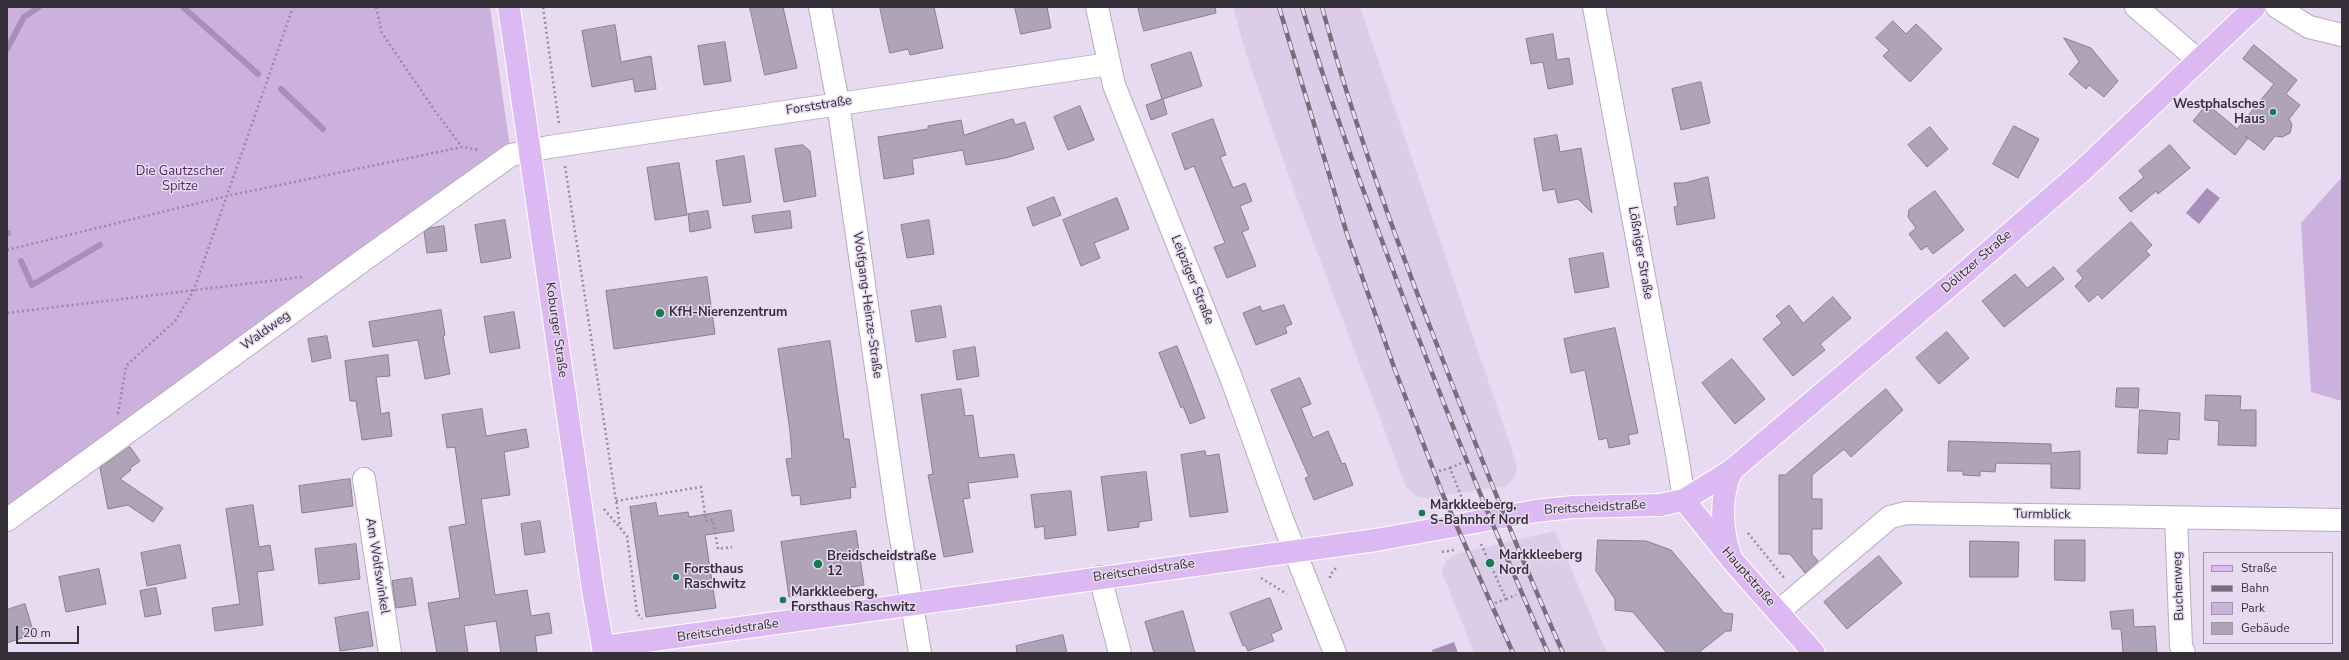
<!DOCTYPE html>
<meta charset="utf-8">
<style>
body{margin:0}
#map{position:relative;width:2349px;height:660px;overflow:hidden;background:#e8dbf1;font-family:"Nunito Sans",sans-serif}
canvas{display:block}
.frame{position:absolute;inset:0;border:8px solid #353038;pointer-events:none}
.legend{position:absolute;left:2203px;top:552px;width:130px;height:92px;box-sizing:border-box;background:#e8dbf1;border:1px solid #a097a7;margin:0;padding:5px 7px;list-style:none;font-size:12px;color:#353038}
.legend li{display:flex;align-items:center;gap:8px;height:20px}
.legend b{width:20px;border:1px solid #a097a7}
.scale{position:absolute;left:16px;top:626px;width:63px;height:18px;box-sizing:border-box;border:2px solid #353038;border-top:0;padding-left:5px;font-size:12px;line-height:14px;white-space:nowrap;color:#353038;-webkit-text-stroke:3px #e8dbf1;paint-order:stroke}
</style>
<div id="map">
<canvas width="2349" height="660"></canvas>
<div class="frame"></div>
<ul class="legend">
<li><b style="height:5px;background:#dcb9f2"></b>Straße</li>
<li><b style="height:5px;background:#766e7b"></b>Bahn</li>
<li><b style="height:11px;background:#ccb1de"></b>Park</li>
<li><b style="height:11px;background:#afa3b8"></b>Gebäude</li>
</ul>
<div class="scale">20 m</div>
</div>
<script>
const c = document.querySelector('canvas').getContext('2d');
c.lineJoin = 'round';
function paint(path, color) {
  c.fillStyle = color;
  c.fill(path, 'evenodd');
}
function trace(path, color, width, dash) {
  c.strokeStyle = color;
  c.lineWidth = width;
  c.lineCap = dash ? 'butt' : 'round';
  c.setLineDash(dash || []);
  c.stroke(path);
}
function label(font, color, halo, rows, align = 'center') {
  c.font = font + ' "Nunito Sans",sans-serif';
  c.lineWidth = 3;
  c.setLineDash([]);
  c.textBaseline = 'middle';
  c.strokeStyle = halo;
  c.fillStyle = color;
  for (const [text, x, y, turn = 0] of rows) {
    c.save();
    c.translate(x, y);
    c.rotate((+turn || 0) * Math.PI / 180);
    c.textAlign = isNaN(turn) ? turn : align;
    if (halo) c.strokeText(text, 0, 0);
    c.fillText(text, 0, 0);
    c.restore();
  }
}
paint(new Path2D(`
 M1233,7H1360L1512,450L1517,469L1514,478L1506,486L1426,498L1417,496L1406,487L1297,199L1246,54Z
 M1555,531L1607,653H1474L1442,572L1445,562L1456,554Z`), '#ddcce8');
paint(new Path2D(`
 M7,7H490L511,155L7,520Z
 M2342,177V401L2311,392L2301,223Z`), '#ccb1de');
paint(new Path2D(`
 M2207,188L2220,198L2199,224L2186,213Z
 M1454,642L1458,653H1433L1432,650Z`), '#a88eba');
trace(new Path2D(`
 M183,7L258,74
 M7,49L24,17L39,7
 M281,89L323,129
 M7,233H8
 M21,261L32,285L100,245`), '#a88eba', 6);
const building = new Path2D(`
 M750,7H783L797,68L765,75Z
 M880,7H934L943,48L910,55L908,49L890,53Z
 M1015,7H1047L1051,28L1021,34Z
 M1138,7H1215L1216,13L1144,31Z
 M1893,21L1906,34L1916,24L1942,49L1910,82L1883,56L1889,50L1876,38Z
 M615,25L621,62L651,56L656,89L635,92L633,79L592,87L582,31Z
 M1553,34L1557,60L1569,58L1573,84L1548,89L1543,62L1531,64L1526,39Z
 M2064,38L2091,48L2118,81L2104,97L2089,85L2086,89L2069,74L2079,62Z
 M725,42L731,81L704,85L698,46Z
 M2254,45L2297,80L2286,94L2300,105L2289,119L2292,125L2290,133L2282,137L2275,136L2264,150L2245,136L2248,138L2235,155L2193,121L2207,104L2237,129L2274,84L2243,59Z
 M1191,52L1202,86L1163,99L1167,114L1151,120L1146,105L1162,99L1151,65Z
 M1701,82L1710,123L1681,130L1672,89Z
 M1080,106L1094,140L1068,150L1054,117Z
 M1013,119L1015,125L1025,122L1034,149L1006,158L966,165L963,150L912,159L914,174L884,179L878,137L928,129V126L961,120L964,135Z
 M1213,119L1226,155L1220,157L1233,188L1245,183L1252,201L1240,206L1249,229L1242,232L1256,266L1227,278L1214,247L1225,243L1194,166L1185,170L1172,134Z
 M2014,126L2039,139L2018,178L1993,164Z
 M1930,127L1948,149L1927,167L1908,145Z
 M1557,135L1560,152L1581,148L1592,213L1578,199L1558,203L1555,189L1543,191L1534,139Z
 M803,145L810,151L816,196L784,202L775,149Z
 M2170,145L2190,168L2158,194L2156,191L2131,212L2119,198L2144,177L2139,171Z
 M744,156L751,202L723,206L716,161Z
 M679,163L687,215L655,220L647,168Z
 M1708,177L1715,218L1677,225L1674,207L1678,206L1674,183H1684Z
 M1935,191L1964,230L1933,254L1927,246L1921,250L1909,234L1916,228L1908,217L1909,210Z
 M1054,197L1061,215L1033,226L1027,208Z
 M1117,198L1129,229L1094,243L1100,258L1081,266L1063,220Z
 M708,211L711,228L690,232L688,214Z
 M790,211L792,228L755,233L752,216Z
 M505,220L511,258L481,263L475,225Z
 M929,220L934,254L907,258L901,225Z
 M2131,222L2152,245L2146,251L2150,255L2102,299L2098,294L2089,302L2075,286L2083,278L2077,271Z
 M444,226L447,251L427,253L424,232L430,228Z
 M1603,253L1609,287L1575,293L1569,259Z
 M2054,267L2064,279L2004,327L1982,301L2015,274L2027,288Z
 M707,277L715,334L614,349L606,291Z
 M1833,297L1851,318L1820,344L1825,350L1793,376L1763,339L1782,323L1776,316L1789,305L1803,323Z
 M1284,305L1292,324L1285,327L1287,333L1256,345L1243,313L1260,306L1262,311Z
 M941,306L946,337L916,342L911,311Z
 M441,310L445,335L443,336L450,374L425,379L418,340L373,347L369,322Z
 M514,312L520,348L490,353L484,317Z
 M1615,328L1638,433L1628,435L1630,444L1609,448L1607,438L1599,440L1585,370L1571,373L1564,339Z
 M1947,332L1969,358L1939,384L1916,358Z
 M327,336L331,358L312,362L308,339Z
 M830,341L844,439H849L856,487L850,488L851,498L801,505L800,495L792,496L786,459L792,458L790,431L778,349Z
 M1177,346L1205,418L1190,424L1183,406L1181,408L1159,353Z
 M975,347L979,376L957,380L953,351Z
 M388,355L390,376L376,377L381,414L389,412L392,436L362,440L356,401H350L345,361Z
 M1732,359L1765,399L1735,424L1702,383Z
 M1300,378L1311,404L1301,408L1313,438L1328,431L1342,464L1345,463L1353,485L1314,500L1305,478L1309,477L1271,390Z
 M2117,388H2139L2138,408L2116,407Z
 M961,389L965,416L973,415L979,458L1014,454L1018,477L968,483L970,498L963,499L973,552L944,557L928,475L933,474L921,395Z
 M1886,389L1903,410L1851,457L1844,449L1812,475V499H1822V529H1812V554L1818,561L1805,573L1790,554H1779V475H1785Z
 M2206,395L2241,396L2240,410H2256V446L2218,445L2219,421L2205,420Z
 M482,409L486,436L526,429L529,447L504,452L510,495L481,499L495,595L527,590L531,616L549,613L552,633L535,636L537,653H501L496,621L464,626L468,653H437L428,603L460,598L449,527L466,524L455,447L447,448L442,415Z
 M2140,410L2180,413L2179,440L2168,439L2167,454L2138,453Z
 M1949,441L2051,444V453L2080,451V489L2051,488V464L1996,463L1995,472L1980,471V476L1963,475V471H1948Z
 M130,447L140,461L130,468L131,470L120,479L163,508L153,522L128,505L108,509L100,468Z
 M1205,451L1206,456L1219,454L1228,512L1190,517L1181,455Z
 M1146,472L1152,520L1139,522V527L1108,531L1101,477Z
 M350,479L353,506L302,513L299,486Z
 M1071,491L1076,535L1045,539L1044,526L1035,528L1031,495Z
 M656,503L658,516L688,512L689,517L731,510L734,531L705,535L716,608L646,617L630,507Z
 M253,505L259,547L270,545L274,570L257,572L263,625L215,631L212,608L240,604L226,509Z
 M540,521L545,552L525,555L521,524Z
 M856,531L864,585L789,597L781,542Z
 M1598,540L1646,541L1671,550L1724,613L1733,614L1731,631H1726L1698,653H1667L1633,612L1615,610V599L1596,571Z
 M2055,540H2085V581L2055,580Z
 M1970,541L2019,542L2018,577H1970Z
 M356,544L360,579L319,584L315,549Z
 M180,545L186,578L147,586L141,553Z
 M1879,556L1902,583L1847,629L1824,602Z
 M99,569L106,604L66,612L59,577Z
 M412,578L416,605L396,608L392,581Z
 M156,588L161,614L145,617L140,591Z
 M1270,598L1282,629L1271,634L1274,641L1248,651L1245,645L1243,646L1230,613Z
 M25,604L34,634L7,643V610Z
 M2133,610L2134,627L2155,626L2157,653H2123L2121,629H2112L2110,612Z
 M1183,611L1195,653H1154L1145,622Z
 M368,612L373,646L340,651L335,618Z
 M1063,635L1067,653H1017L1016,646Z`);
paint(building, '#afa3b8');
trace(building, '#897d91', 1);
const minor = new Path2D(`
 M820,7L838,103L897,514L920,653
 M1097,7L1114,85L1232,380L1282,519L1335,653
 M1594,7L1677,454L1684,500
 M2136,7L2198,60
 M2277,7L2309,27L2342,35
 M364,479L390,653
 M2176,518L2181,646L2184,653
 M7,520L365,259L511,155L549,147L1109,64
 M1100,577L1120,653
 M1778,612L1890,517L1906,513L2342,520`);
const major = new Path2D(`
 M509,7L593,590L604,653
 M1684,500L1732,560L1814,653
 M1730,555C1721,530 1720,494 1732,470
 M603,647L1376,540L1536,511L1573,507L1660,505L1684,500L1732,470L1953,283L2083,170L2255,7`);
trace(minor, '#b7abc0', 24);
trace(major, '#fff', 24);
trace(new Path2D(`
 M376,7L382,33L435,111L462,147
 M543,7L559,124
 M565,166L620,527
 M7,250L227,196L462,147L479,150
 M7,313L302,277
 M118,414L126,366L175,321L193,292L293,7
 M1450,468L1462,463
 M1439,471L1450,468L1463,501
 M616,501L701,487L706,521L713,520L718,549L732,547
 M604,509L627,536L637,613L642,619
 M1748,533L1785,579
 M1481,544L1506,599L1495,603
 M1442,552L1454,550
 M1261,578L1287,594
 M1330,578V575L1336,568
 M1506,599L1516,595`), '#958c9b', 2.5, [2, 3]);
trace(minor, '#fff', 22);
trace(major, '#dcb9f2', 22);
const rail = new Path2D(`
 M1279,7L1347,234L1395,370L1443,495L1513,653
 M1302,7C1330,102 1365,196 1400,289C1446,412 1495,533 1548,653
 M1322,7C1353,122 1394,234 1437,345C1477,449 1518,551 1563,653`);
trace(rail, '#766e7b', 4.5);
trace(rail, '#e8dbf1', 3, [9]);
for (const [x, y, r, color] of [
 [2273,112,4,"#167b55"],
 [660,313,5,"#167b55"],
 [1422,513,4,"#167b55"],
 [1490,563,5,"#167b55"],
 [818,564,5,"#167b55"],
 [676,577,4,"#167b55"],
 [783,600,4,"#167b55"]
]) {
  const dot = new Path2D();
  dot.arc(x, y, r, 0, 2 * Math.PI);
  c.fillStyle = color;
  c.fill(dot);
  trace(dot, '#e8dbf1', 1.5);
}
label('bold 13px', '#353038', '#e8dbf1', [
 ["Westphalsches",2265,105,"right"],
 ["Haus",2265,120,"right"],
 ["KfH-Nierenzentrum",669,313],
 ["Markkleeberg,",1430,506],
 ["S-Bahnhof Nord",1430,521],
 ["Markkleeberg",1499,556],
 ["Nord",1499,571],
 ["Breidscheidstraße",827,557],
 ["12",827,572],
 ["Forsthaus",684,570],
 ["Raschwitz",684,585],
 ["Markkleeberg,",791,593],
 ["Forsthaus Raschwitz",791,608]
], 'left');
label('13px', '#353038', '#e8dbf1', [
 ["Forststraße",819,106,-9],
 ["Lößniger Straße",1640,253,80],
 ["Dölitzer Straße",1977,262,-41],
 ["Leipziger Straße",1192,280,68],
 ["Wolfgang-Heinze-Straße",867,305,82],
 ["Koburger Straße",556,330,82],
 ["Waldweg",266,331,-36],
 ["Breitscheidstraße",1595,508,-3],
 ["Turmblick",2042,515,1],
 ["Am Wolfswinkel",377,566,81],
 ["Breitscheidstraße",1144,571,-8],
 ["Hauptstraße",1748,577,49],
 ["Buchenweg",2179,586,-92],
 ["Breitscheidstraße",728,631,-8]
]);
label('13px', '#502d65', '#e8dbf1', [
 ["Die Gautzscher",180,172],
 ["Spitze",180,187]
]);
</script>
